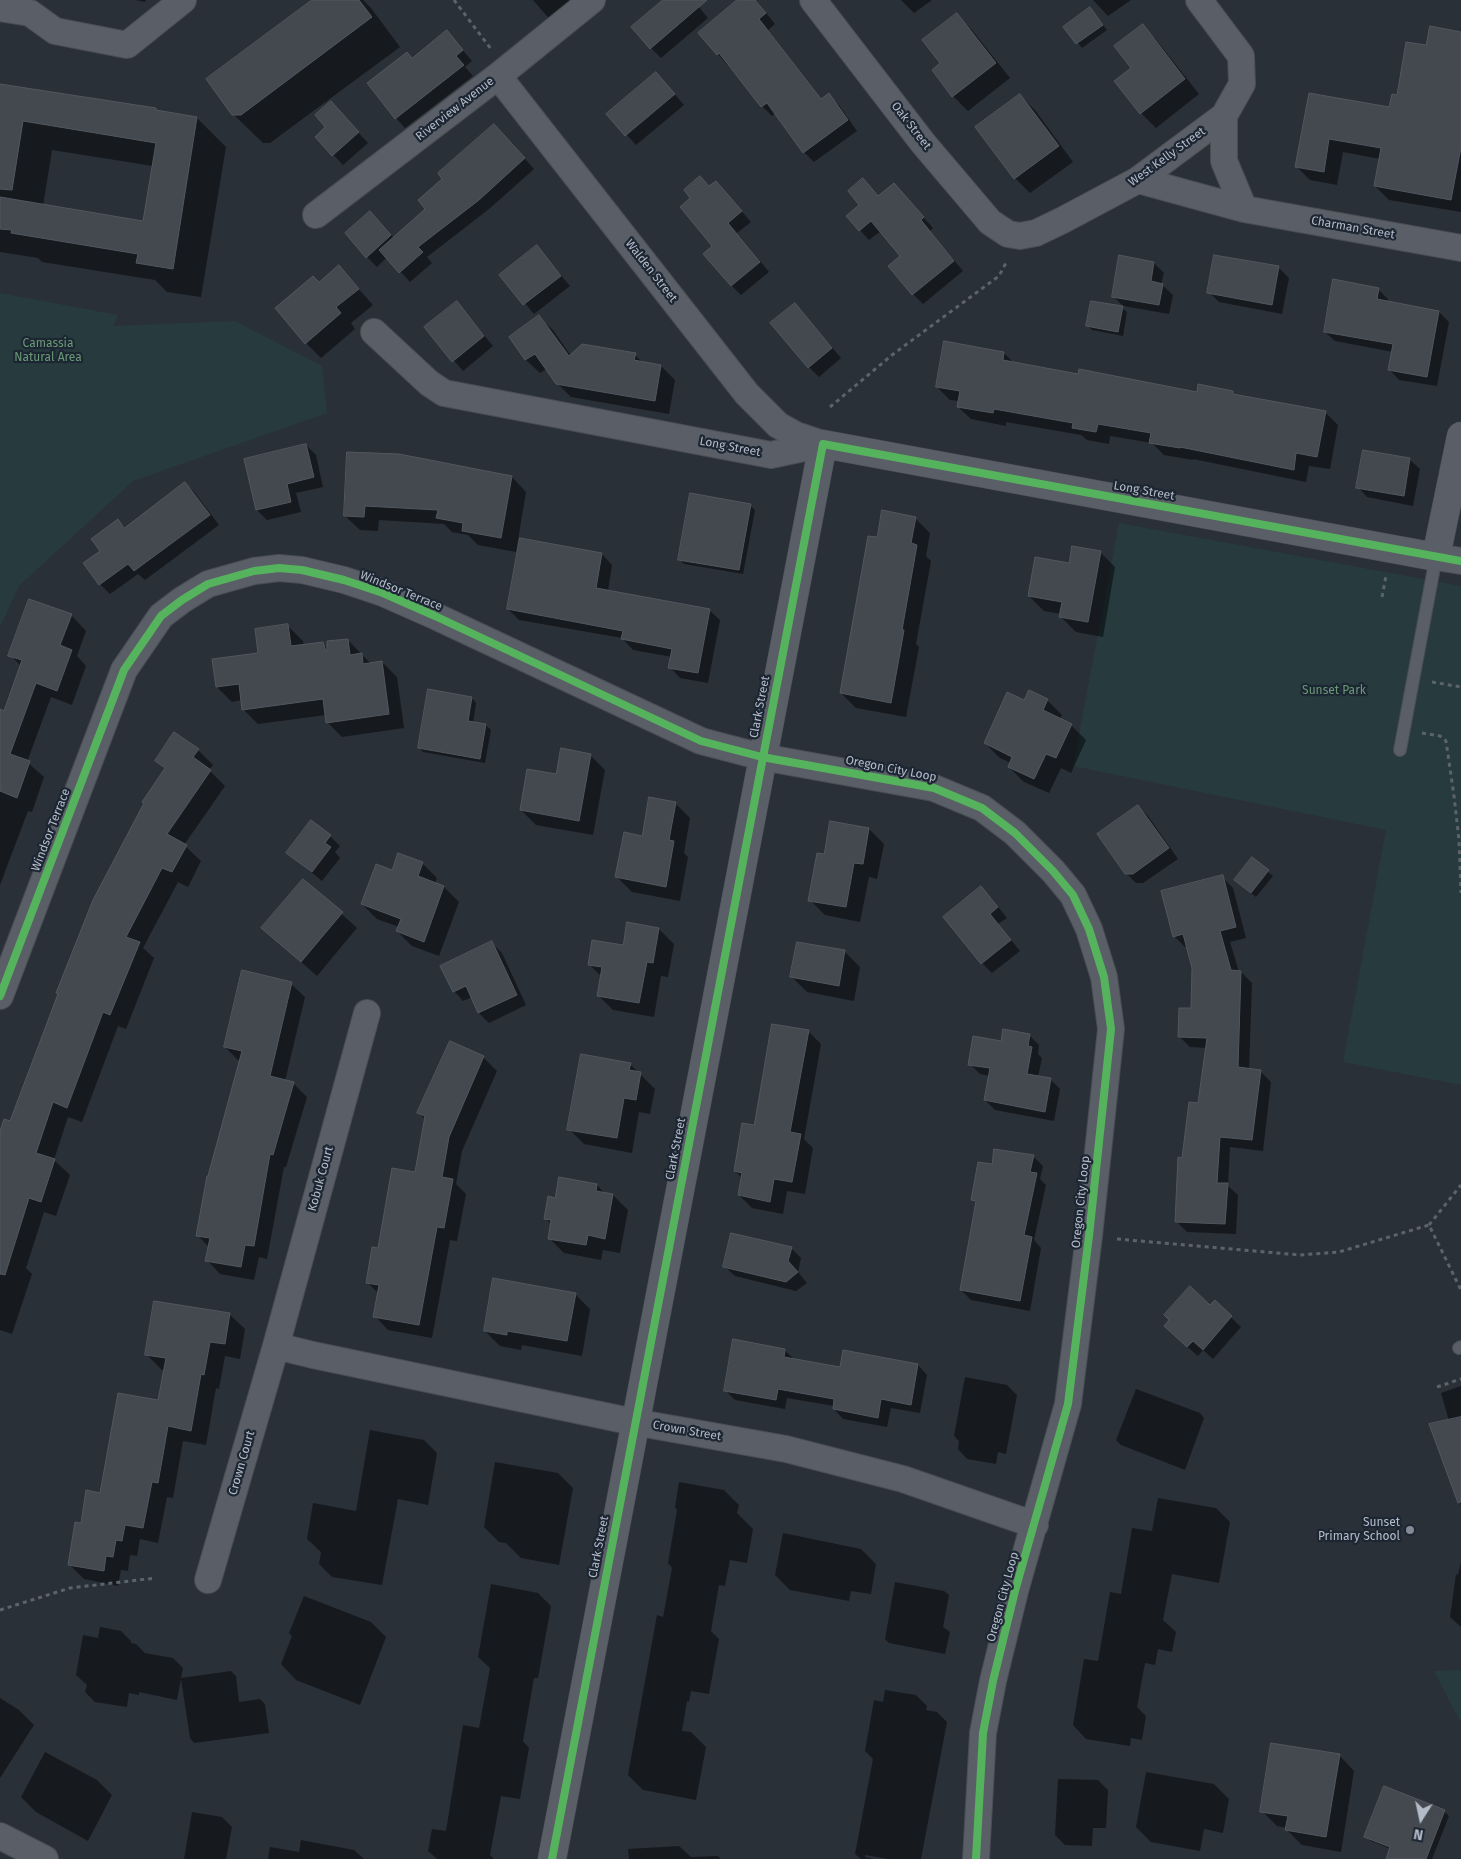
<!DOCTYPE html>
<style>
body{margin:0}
#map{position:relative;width:1461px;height:1859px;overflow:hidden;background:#2a3038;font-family:"Fira Sans",sans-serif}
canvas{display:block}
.north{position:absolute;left:1396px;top:1794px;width:50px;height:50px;-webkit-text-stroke:4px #1d2633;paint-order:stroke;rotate:190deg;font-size:14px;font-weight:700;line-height:20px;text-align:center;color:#b4bcc9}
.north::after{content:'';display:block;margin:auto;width:18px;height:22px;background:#b4bcc9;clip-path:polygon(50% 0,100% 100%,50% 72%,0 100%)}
</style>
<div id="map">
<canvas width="1461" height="1859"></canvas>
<div class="north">N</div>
</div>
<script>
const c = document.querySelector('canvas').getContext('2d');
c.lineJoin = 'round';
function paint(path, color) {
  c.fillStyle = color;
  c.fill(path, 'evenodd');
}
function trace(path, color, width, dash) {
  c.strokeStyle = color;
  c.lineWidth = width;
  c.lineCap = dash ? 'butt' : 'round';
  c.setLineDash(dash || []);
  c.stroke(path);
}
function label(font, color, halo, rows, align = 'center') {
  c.font = font + ' "Fira Sans",sans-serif';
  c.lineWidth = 4.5;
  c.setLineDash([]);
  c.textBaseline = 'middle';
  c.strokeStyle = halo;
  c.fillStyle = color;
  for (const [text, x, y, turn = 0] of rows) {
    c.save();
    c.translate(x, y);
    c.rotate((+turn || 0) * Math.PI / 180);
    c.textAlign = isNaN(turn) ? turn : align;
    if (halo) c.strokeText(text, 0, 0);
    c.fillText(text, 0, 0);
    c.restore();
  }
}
paint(new Path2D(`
 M0,293L118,315L113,326L235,321L322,366L327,413L133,481L19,586L0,627Z
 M1119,523L1461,586V1085L1343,1062L1386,830L1073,766Z
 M1461,1670V1720L1460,1721L1434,1671Z`), '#273a3e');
paint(new Path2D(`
 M135,0H146L145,2Z
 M314,0H363L371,8L400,47L270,143H263L233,114Z
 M533,0H577L551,21Z
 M664,0H693L708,18L661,58L651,48Z
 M739,0H755L757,2L775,24L768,30L822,100L829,95L839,105L857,131L814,162L804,152L776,113L772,116L762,106L718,54Z
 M901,0H932L914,13Z
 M1093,0H1131L1108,16Z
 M1094,13L1107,30L1082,48L1065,27Z
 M957,15L972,30L1010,78L968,111L953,96L942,64Z
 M1143,26L1157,41L1199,94L1156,128L1141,113L1116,81L1133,68Z
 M447,32L472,61L465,67L473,76L405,128L396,118L413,59Z
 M1461,33V212L1389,200L1375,186L1380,159L1343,152L1337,185L1310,180L1296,166L1310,94L1390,109L1427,47Z
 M666,84L684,105L636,145L608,114Z
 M0,85L156,109L159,112L197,118L226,147L201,297L167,292L155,280L42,262L38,258L0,252ZM52,150L153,166L144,222L43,206Z
 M1020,95L1035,110L1073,162L1030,193L1015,178L977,127Z
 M340,113L368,143L343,165L317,137Z
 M504,135L534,169L489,209L427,257L432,263L410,282L387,257L377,267L367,257L380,223L394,238L427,209Z
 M716,182L751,222L737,233L769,272L741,295L731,285L714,246L710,187Z
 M894,184L933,228L930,231L963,271L923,304L913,294L902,256L881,231L869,240L860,230L879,197Z
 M537,247L570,286L534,314L501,275Z
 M1154,263L1164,273L1161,284L1173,295L1169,314L1123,306L1113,296Z
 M339,267L373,305L351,323L355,329L321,358L306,343L319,283Z
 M1279,268L1289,278L1282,314L1219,302L1209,292Z
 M1378,289L1388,299L1387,303L1439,312L1449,322L1437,386L1399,380L1390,370L1393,352L1335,341L1325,332Z
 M457,303L493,346L463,371L426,328Z
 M795,304L841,358L819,377L809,367Z
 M1122,308L1127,312L1123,336L1092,330L1088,326Z
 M539,317L553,330L571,356L635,355L643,363L661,366L675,380L669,414L571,397L557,383L547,369L540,373L526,360L511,337Z
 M1004,353L1014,363L1079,375L1198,393L1233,392L1236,396L1325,412L1338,425L1330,469L1309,466L1306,482L1193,459V460L1164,455L1152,443L1110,436L1109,444L1087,440L1081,435L1006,422V426L971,419L958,407L959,401L950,400L937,387Z
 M306,445L316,455L323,487L296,493L301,512L267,520L257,510Z
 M1364,451L1410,460L1420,469L1413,506L1367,497L1358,487Z
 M348,453L512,477L526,492L516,552L478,545L468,535L452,532L444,524L379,520L378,531L360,530L345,516Z
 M185,483L195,493L219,525L145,580L138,574L110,594L100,584L101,552L118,521L125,528Z
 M750,505L755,510L743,574L684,564L679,559Z
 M915,518L930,533L926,556L931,561L916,644L919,647L906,717L856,708L841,693L878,539Z
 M1100,552L1115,567L1103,637L1076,632L1061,617V614L1044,611L1029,596L1070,565Z
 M602,554L612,565L608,591L709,610L720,620L708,683L680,678L670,667L672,657L633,650L622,638L519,620L508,609Z
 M71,615L86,631L77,656L86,666L72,705L51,697L27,762L44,777L32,812L28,811L0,885V710L5,712L21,666L10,655Z
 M288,626L303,641L304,646L323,643L328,649L348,640L371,664L382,662L397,677L404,728L342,737L327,722L326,715L258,724L243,709L242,700L232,702L217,687L259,654Z
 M472,698L476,703L473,723L486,725L491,730L485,763L423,752L419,747Z
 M1047,700L1062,715L1060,719L1071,725L1086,740L1071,773L1061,768L1049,793L1024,782L1009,767L1011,763L1000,758L985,743L1025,702Z
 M198,750L213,765L209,770L225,786L184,845L201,861L188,887L178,882L143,948L154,958L126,1029L118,1026L82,1122L68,1117L54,1160L70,1175L56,1216L44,1212L26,1268L32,1274L12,1334L0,1330V1135L11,1123L166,770L156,761Z
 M590,755L605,770L593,835L536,825L521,810L557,775Z
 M675,803L690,818L684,853L688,857L680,901L632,892L617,877L643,837Z
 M1138,806L1148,816L1178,859L1143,883H1136L1126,873Z
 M869,829L884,844L877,879L869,877L860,922L825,915L810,900L825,856Z
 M330,836L340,846L335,852L340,858L322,881L288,853Z
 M1252,859L1273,876L1256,897L1240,885Z
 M422,863L437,878L435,883L444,887L459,902L439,956L412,946L397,931L399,927L377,919L362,904L393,872Z
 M1222,877L1233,888L1246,938L1230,942L1239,972H1241L1252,983L1249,1070L1260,1071L1271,1082L1263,1151L1230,1147L1228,1186L1238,1195L1236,1234L1187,1232L1176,1221L1183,1159L1199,1105L1207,1048L1190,1047L1179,1036L1192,1010L1194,968L1188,946L1185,947L1174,936Z
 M304,880L357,928L317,976L263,928Z
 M991,898L1007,918L998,924L1020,951L992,973L982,963Z
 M659,929L674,944L668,977L661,976L654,1017L613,1010L598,995L602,977L589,964Z
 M492,943L502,953L526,1005L489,1023L479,1013L472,997L463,1001L454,991Z
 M798,943L845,952L860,967L854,1001L807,992L792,977Z
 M291,984L305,997L285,1081L293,1083L307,1097L286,1167H284L267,1259L259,1257L254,1280L220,1274L207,1260L209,1247L197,1235L241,1061L238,1060L225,1047Z
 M808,1031L821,1044L804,1139L813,1148L805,1194L787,1191L783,1214L752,1208L739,1195L742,1178L735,1171L755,1126Z
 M1029,1035L1039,1045L1038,1054L1042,1058L1038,1077L1050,1079L1060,1089L1054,1121L995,1110L985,1100L990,1076L980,1074L970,1064L1002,1043Z
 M450,1043L484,1058L497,1071L462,1151L456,1184L466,1194L457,1241L450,1240L432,1338L388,1330L375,1316L379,1294L367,1282L379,1250L416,1173L426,1120L419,1113Z
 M630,1064L655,1089L650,1114L639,1112L632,1153L584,1144L569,1129Z
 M1033,1156L1043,1166L1040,1179L1046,1185L1034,1240L1041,1248L1030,1311L971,1300L961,1290L977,1203L973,1200L993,1166Z
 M597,1185L605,1194L613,1195L628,1210L620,1253L603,1250L601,1260L564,1253L549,1238L552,1225L545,1218L556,1199Z
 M791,1248L801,1258L798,1272L807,1283L796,1291L735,1276L725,1267Z
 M575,1294L590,1309L582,1356L522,1345L521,1350L500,1346L485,1331Z
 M1215,1302L1241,1327L1213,1359L1203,1350L1198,1356L1175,1336Z
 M229,1314L245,1329L240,1359L225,1356L219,1389L216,1388L206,1445L183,1441L173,1498L167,1497L158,1543L140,1539L137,1556L130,1555L128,1571L121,1570L118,1586L84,1579L69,1564L82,1525L159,1402L165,1370H162L147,1355Z
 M784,1350L795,1360L841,1369L918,1365L927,1375L920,1413L891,1408L887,1427L843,1419L834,1409V1406L787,1398L785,1409L735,1400L725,1390Z
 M965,1377L1007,1385L1017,1395L1006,1454L998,1452L996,1464L967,1459L958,1449L959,1441L954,1436Z
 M1461,1386V1506L1431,1424L1449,1421L1441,1393Z
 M1136,1389L1200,1413L1204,1418L1185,1470L1121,1445L1116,1440Z
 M370,1430L424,1440L437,1453L428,1505L398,1499L382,1585L332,1577L319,1564L321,1552L307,1539L313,1503L356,1511Z
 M495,1462L558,1473L573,1488L559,1565L521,1558L506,1543L499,1542L484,1527Z
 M679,1482L724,1490L739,1505L737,1513L753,1529L747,1563L730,1560L725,1586L719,1585L711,1631L719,1639L709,1694L691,1691L689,1702L687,1701L682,1731L691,1732L706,1747L696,1800L643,1790L628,1775L657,1615L663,1617L672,1568L668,1563L677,1510L675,1507Z
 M1158,1498L1216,1508L1230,1522L1219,1583L1172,1574L1163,1620L1176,1632L1172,1652L1158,1649L1155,1665L1145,1663L1137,1707L1146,1716L1142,1740L1131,1738L1130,1746L1086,1739L1073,1725L1084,1659L1098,1661L1110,1592L1121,1594L1132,1528L1152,1531Z
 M783,1533L861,1549L876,1564L871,1594L851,1591L849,1601L790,1590L775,1575Z
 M1461,1562V1627L1450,1617L1456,1574L1458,1575Z
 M895,1582L944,1591L949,1595L943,1627L950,1632L945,1654L889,1643L885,1639Z
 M491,1584L538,1593L551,1606L538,1678H534L523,1741L529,1748L520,1799L501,1796L490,1855L494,1859H437L428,1851L432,1829L446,1831L463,1725L479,1728L490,1668L478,1657Z
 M304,1596L371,1622L386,1637L360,1705L296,1680L281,1664L292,1636L289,1633Z
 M100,1627L121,1631L131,1641V1643L136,1644L145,1653L173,1658L183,1668L181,1678L231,1671L236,1676L239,1702L260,1699L265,1704L269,1733L194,1743L190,1738L181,1679L177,1700L139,1692V1695L129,1693L127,1707L95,1702L85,1692L87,1685L76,1675L83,1635L98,1638Z
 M885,1690L916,1695L927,1706L926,1710L937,1712L947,1722L921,1859H888L865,1855V1857L874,1859H861L855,1854L873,1759L865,1751L874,1700L883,1702Z
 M0,1698L19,1710L34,1725L0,1778Z
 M45,1752L97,1780L112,1795L88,1841L36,1812L21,1797Z
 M1339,1755L1354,1771L1341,1852L1302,1845L1287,1830V1828L1277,1826L1262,1811Z
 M1146,1772L1214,1784L1229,1799L1223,1833L1204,1829L1200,1851L1151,1842L1136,1827Z
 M1058,1779L1098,1780L1108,1790L1106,1828H1093L1092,1846L1065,1845L1055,1835Z
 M1444,1811L1449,1816L1432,1859H1387L1391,1849L1371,1841L1366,1837Z
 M192,1812L222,1817L232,1827L226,1859H184Z
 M301,1840L354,1850L364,1859H268L270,1847L299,1852Z
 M679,1846L691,1857L718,1856L721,1859H629L628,1849Z`), '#0007');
const building = new Path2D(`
 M312,0H359L372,17L241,115H232L206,79Z
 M663,0H707L650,49L631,27Z
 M737,0H755L766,13L759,19L821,99L829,93L848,120L803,153L767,103L761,107L719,53L717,55L698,33Z
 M1090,7L1103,25L1076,44L1063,27Z
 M957,13L996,63L952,97L932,70L940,63L922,40Z
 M1143,24L1185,79L1140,114L1114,81L1131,68L1114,46Z
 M1430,26L1461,32V147L1451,200L1374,186L1381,148L1329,139L1324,172L1295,167L1309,93L1389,107L1392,94L1397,95L1406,42L1426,45Z
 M447,30L463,50L456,56L464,65L395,119L367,83L407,52L412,58Z
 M656,72L675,94L625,136L606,114Z
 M0,84L156,108V110L197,117L173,269L136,263L138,254L11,233L12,230L0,229V197L143,221L156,143L23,121L12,190L0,189Z
 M1020,94L1059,146L1014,179L975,127Z
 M331,101L359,132L332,156L315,137L325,127L315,115Z
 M494,124L525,158L479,200L418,247L423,252L399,273L379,250L425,209L418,200L442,179L438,173Z
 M700,176L709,186L716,181L742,211L728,223L760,262L731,286L703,254L712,246L680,207L690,198L684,190Z
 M863,178L878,196L894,183L924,217L921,220L954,261L912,295L888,266L900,256L871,221L859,231L846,216L859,205L848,191Z
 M370,211L391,235L366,258L345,233Z
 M537,245L561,276L523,305L499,275Z
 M1119,255L1154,262L1151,281L1163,284L1159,305L1112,297Z
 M1214,255L1279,266L1272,305L1207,293Z
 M339,265L359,289L336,307L341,313L305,344L275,308L313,276L319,282Z
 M1333,279L1379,288L1377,299L1439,311L1427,377L1388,370L1393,344L1324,332Z
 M457,301L484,336L452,362L424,327Z
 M1091,301L1123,306L1118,332L1086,326Z
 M795,303L832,348L808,368L770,323Z
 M539,315L569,356L582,344L636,353L634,360L661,365L655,401L556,384L535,354L525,360L509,337Z
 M944,341L1004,352L1003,360L1078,374L1079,369L1197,392L1198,384L1233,391V394L1326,411L1317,457L1296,453L1294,470L1180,447V448L1149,443L1151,433L1098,424L1096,432L1072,428L1073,423L994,409L993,413L957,407L960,391L936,387Z
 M306,444L314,477L287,484L291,502L256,510L244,459Z
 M1363,450L1410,458L1404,496L1356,488Z
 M347,452L399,454L512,476L501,538L462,531L463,523L436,518L438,510L365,506L364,517L344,516Z
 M185,482L210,515L134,571L128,564L99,585L83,563L100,551L91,539L118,519L124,528Z
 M690,493L751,504L739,570L678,560Z
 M882,510L916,517L911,543L917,545L902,630H904L891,703L840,693L868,536L877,537Z
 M520,538L602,553L596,588L710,609L698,673L668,668L672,649L621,639L623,631L507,609Z
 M1072,546L1101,551L1088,622L1059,617L1062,602L1028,596L1035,557L1069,563Z
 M29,599L72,614L60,645L72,650L57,691L36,683L10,754L30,761L17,798L0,791V709L4,711L22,660L8,656Z
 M288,624L291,646L323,642L326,651H327V641L348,639L350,655L362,653L363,664L382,661L389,714L326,723L323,699L242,710L239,684L216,687L212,659L258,653L255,629Z
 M428,689L472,697L468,721L486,724L480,759L418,748Z
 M1029,690L1048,699L1043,710L1072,724L1056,758L1046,754L1034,779L1008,767L1012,757L984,743L1007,692L1024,700Z
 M174,732L199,749L193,757L211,770L167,834L187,845L172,872L162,868L126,937L140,942L110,1015L103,1012L67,1108L53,1102L36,1153L55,1159L41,1202L29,1198L5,1275L0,1274V1131L4,1119L10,1121L58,994L56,993L93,900L144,803L142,802L165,768L155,761Z
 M561,748L591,754L579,821L520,810L527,769L556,774Z
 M649,797L676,802L669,840L674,841L666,887L615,877L624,832L642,836Z
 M1138,805L1169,848L1133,874H1125L1097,834Z
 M311,820L331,835L325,843L331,847L312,872L286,853Z
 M830,821L869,828L863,864L854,863L846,907L808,901L817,853L824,854Z
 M398,853L423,862L418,876L444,886L424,942L396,931L401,919L361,904L376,864L392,870Z
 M1252,857L1269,870L1251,893L1234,880Z
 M1223,875L1236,927L1220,931L1231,970L1241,971L1238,1067L1261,1070L1252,1140L1220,1137L1217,1183H1228L1225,1224L1175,1222L1178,1157L1182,1158L1189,1102L1198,1103L1207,1038L1178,1037L1179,1008H1191L1192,968L1183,934L1173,937L1161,891Z
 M303,879L343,912L301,962L261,928Z
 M981,886L998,907L990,914L1011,940L981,964L943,917Z
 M627,922L659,928L653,963L647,962L639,1003L597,996L602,967L588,965L592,940L623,945Z
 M492,941L517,995L478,1013L466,986L453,992L440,966Z
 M797,942L845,950L839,986L790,977Z
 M242,970L292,982L270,1076L294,1082L273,1155L270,1154L254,1246L245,1245L241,1267L205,1261L210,1238L196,1236L207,1176H208L242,1051L224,1047Z
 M772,1024L809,1030L790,1132L801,1134L792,1182L774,1179L770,1202L738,1195L742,1173L734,1171L742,1123L754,1125Z
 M1003,1029L1030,1034L1028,1046L1032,1047L1027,1074L1051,1078L1045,1112L984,1100L990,1068L968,1065L973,1036L1001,1041Z
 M450,1041L484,1056L449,1137L442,1177L453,1179L444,1228L437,1227L419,1325L373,1317L379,1285L366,1283L372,1247L378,1248L392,1168L415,1172L425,1116L417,1113Z
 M581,1054L631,1063L629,1070L641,1072L636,1100L624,1098L617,1138L567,1130Z
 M994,1149L1034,1155L1030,1172L1037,1173L1024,1235L1032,1237L1020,1301L960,1290L976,1201L971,1200L978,1162L992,1164Z
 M559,1177L597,1184L596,1191L613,1194L605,1239L588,1235L586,1245L548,1239L551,1220L544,1219L548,1196L555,1198Z
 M731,1233L792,1247L788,1261L798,1272L786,1282L723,1267Z
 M493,1278L576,1293L567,1341L507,1331V1335L484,1331Z
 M1190,1286L1210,1305L1215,1300L1232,1316L1203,1350L1193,1341L1187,1347L1164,1326L1169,1320L1164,1315Z
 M154,1301L230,1313L225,1344L210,1342L204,1375L201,1374L191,1431L168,1426L158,1483L152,1482L143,1528L125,1525L122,1541L116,1540L113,1557L106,1556L104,1571L68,1565L75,1522L81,1523L86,1490L100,1493L118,1393L158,1400L166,1358L145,1355Z
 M733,1339L785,1349L784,1357L840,1367L843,1350L918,1364L911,1405L881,1399L878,1418L833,1409L834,1399L778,1389L776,1400L724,1391Z
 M1461,1417V1502L1458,1503L1429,1424Z
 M1271,1743L1340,1754L1326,1837L1285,1830L1288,1816L1260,1812Z
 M1384,1786L1445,1810L1426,1859H1386L1390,1847L1364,1837Z`);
paint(building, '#444950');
trace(building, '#52575f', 1);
const service = new Path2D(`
 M1400,750L1436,557
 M1459,1348L1461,1347`);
const minor = new Path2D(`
 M813,0L923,143L990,222L1008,234L1020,236L1036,233L1063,220L1138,180L1224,116L1242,84L1241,56L1199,0
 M0,8L30,13L55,31L127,45L183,0
 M498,76L747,394L778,425L796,435L823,444
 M1224,116V161L1244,209
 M1138,180L1244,209L1461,248
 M316,215L498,76L592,0
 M374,332L429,383L444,393L771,455L823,444
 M1436,557L1461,561
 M0,996L124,670L161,616L182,600L208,584L254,571L279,568L302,570L344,580L383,593L435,616L701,741L762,757L934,788L982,808L1015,833L1053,871L1073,895L1089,929L1104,977L1111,1029L1089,1236L1068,1404L1015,1591L993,1681L983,1733L976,1859
 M276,1346L313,1355L634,1422L786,1449L903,1479L1035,1525
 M208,1580L276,1346L367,1013
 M0,1836L45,1859`);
const tertiary = new Path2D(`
 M552,1859L823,444L1436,557L1461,436`);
trace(service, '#484c53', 14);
trace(minor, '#484c53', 28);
trace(tertiary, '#484c53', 29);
trace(new Path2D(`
 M454,0L491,49
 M830,407L892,355L999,276L1007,261
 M1382,597L1386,576
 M1432,682L1461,687
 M1422,733L1440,736L1446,741L1454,796L1459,840L1461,893
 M1429,1225L1461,1185
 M1117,1239L1300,1255L1339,1252L1429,1225L1461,1290
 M1437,1387L1461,1379
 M0,1610L70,1588L156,1578`), '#5d636a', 3, [4, 4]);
trace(service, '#5a5e66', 12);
trace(minor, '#5a5e66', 26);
trace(tertiary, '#5a5e66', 28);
trace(new Path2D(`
 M0,996L124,670L161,616L182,600L208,584L254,571L279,568L302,570L344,580L383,593L435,616L701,741L762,757L934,788L982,808L1015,833L1053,871L1073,895L1089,929L1104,977L1111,1029L1089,1236L1068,1404L1015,1591L993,1681L983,1733L976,1859
 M552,1859L823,444L1461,561`), '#56b35d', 8);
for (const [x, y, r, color] of [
 [1410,1530,5,"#848b96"]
]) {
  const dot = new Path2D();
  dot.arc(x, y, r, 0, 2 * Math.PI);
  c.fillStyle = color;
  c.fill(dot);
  trace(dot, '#1d2633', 2);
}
label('12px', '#b4bcc9', '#1d2633', [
 ["Riverview Avenue",455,109,-38],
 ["Oak Street",911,126,52],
 ["West Kelly Street",1167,157,-36],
 ["Charman Street",1353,228,10],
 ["Walden Street",651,271,52],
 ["Long Street",730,447,11],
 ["Long Street",1144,491,10],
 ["Windsor Terrace",401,591,22],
 ["Clark Street",760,707,-79],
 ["Oregon City Loop",891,769,11],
 ["Windsor Terrace",51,830,-69],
 ["Clark Street",676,1149,-79],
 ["Kobuk Court",321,1179,-75],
 ["Oregon City Loop",1081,1202,-84],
 ["Crown Street",687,1431,10],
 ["Crown Court",242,1463,-74],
 ["Clark Street",599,1547,-79],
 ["Oregon City Loop",1003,1597,-75]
]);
label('12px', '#6b9a76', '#1d2633', [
 ["Camassia",48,344],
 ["Natural Area",48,358],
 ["Sunset Park",1334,691]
]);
label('12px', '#b4bcc9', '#1d2633', [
 ["Sunset",1400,1523],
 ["Primary School",1400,1537]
], 'right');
</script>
